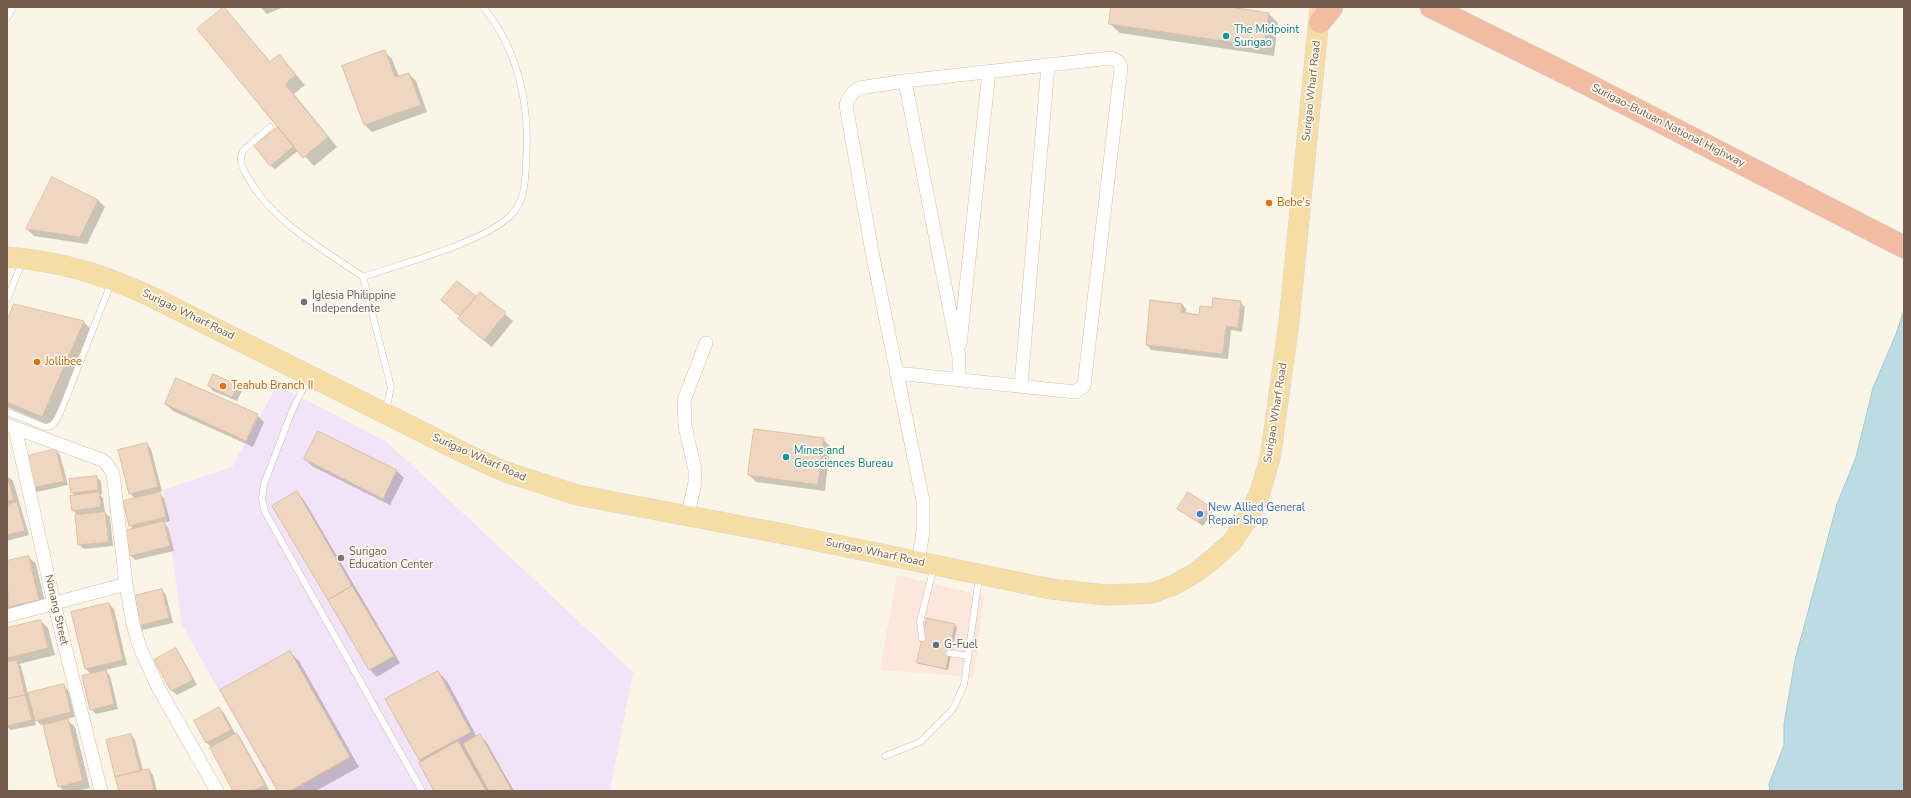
<!DOCTYPE html>
<style>
body{margin:0}
#map{position:relative;width:1911px;height:798px;overflow:hidden;background:#fbf5e7;font-family:"Nunito Sans",sans-serif}
canvas{display:block}
.frame{position:absolute;inset:0;border:8px solid #745d4d;pointer-events:none}
</style>
<div id="map">
<canvas width="1911" height="798"></canvas>
<div class="frame"></div>
</div>
<script>
const c = document.querySelector('canvas').getContext('2d');
c.lineJoin = 'round';
function paint(path, color) {
  c.fillStyle = color;
  c.fill(path, 'evenodd');
}
function trace(path, color, width, dash) {
  c.strokeStyle = color;
  c.lineWidth = width;
  c.lineCap = dash ? 'butt' : 'round';
  c.setLineDash(dash || []);
  c.stroke(path);
}
function label(font, color, halo, rows, align = 'center') {
  c.font = font + ' "Nunito Sans",sans-serif';
  c.lineWidth = 3.5;
  c.setLineDash([]);
  c.textBaseline = 'middle';
  c.strokeStyle = halo;
  c.fillStyle = color;
  for (const [text, x, y, turn = 0] of rows) {
    c.save();
    c.translate(x, y);
    c.rotate((+turn || 0) * Math.PI / 180);
    c.textAlign = isNaN(turn) ? turn : align;
    if (halo) c.strokeText(text, 0, 0);
    c.fillText(text, 0, 0);
    c.restore();
  }
}
paint(new Path2D(`
 M897,575L984,596L974,677L880,670Z`), '#fbe7dc');
paint(new Path2D(`
 M277,385L387,442L633,672L610,791H276L182,625L163,490L232,467Z`), '#f2e4f8');
const water = new Path2D(`
 M1904,310V791H1770L1769,784L1784,745V724L1795,660L1837,504L1856,457L1873,388L1896,334Z`);
paint(water, '#bcdce4');
trace(water, '#a3cad6', 1);
paint(new Path2D(`
 M260,7H284L267,14Z
 M1112,7H1224L1269,14L1278,23L1274,56L1120,33L1110,24Z
 M224,8L271,63L279,55L305,85L294,94L337,147L314,166L299,150L275,169L270,165L281,131Z
 M385,52L392,59L399,77L409,74L416,81L427,112L372,132L365,125L344,66Z
 M53,178L98,200L105,207L87,244L34,236L27,229Z
 M457,282L476,298L480,293L513,321L492,347L466,326L459,319L461,316L447,305Z
 M1240,302L1245,307L1242,332L1231,330L1228,359L1151,350L1147,345L1182,304L1186,309V314L1200,316L1213,308Z
 M14,305L84,322L93,332L51,426L7,407V324Z
 M209,386H237L242,391L237,401L213,391Z
 M166,404L257,415L264,422L253,447L173,411Z
 M823,439L830,446L825,491L756,482L749,475Z
 M147,444L151,449L162,491L158,492L164,498L170,521L164,523L168,527L174,551L135,560L131,556L134,530L130,525L135,499L130,493Z
 M56,450L60,455L68,485L37,492L33,488Z
 M305,459L397,471L404,478L390,505L312,466Z
 M7,476L13,481L29,535L7,541Z
 M96,477L101,481L102,494L100,495L103,498L105,513L110,517L113,546L84,549L79,545L78,516L73,510L75,496L72,493Z
 M297,493L304,500L400,663L377,677L370,670L273,506Z
 M1208,506L1213,511L1203,526L1179,509Z
 M29,557L36,564L46,606L16,613L10,607L12,614L7,615V562Z
 M161,590L166,595L173,623L142,630L138,626Z
 M109,604L114,609L127,665L105,670L110,676L118,709L96,714L91,709V674L86,669L72,613Z
 M41,621L48,628L55,655L19,664L21,666L28,694L63,685L68,690L75,717L66,719L75,727L90,788L76,791H64L59,786L44,724L41,725L34,718L36,725L11,730L7,727V629Z
 M954,625L957,627L948,670L921,664L919,662Z
 M175,650L180,654L197,685L177,695L172,691L156,660Z
 M290,652L299,661L359,767L316,791H279Z
 M438,672L447,681L477,737L480,735L487,743L514,791H436L419,759Z
 M219,708L224,713L236,735L241,739L269,789L266,791H234L212,748L207,743L195,721Z
 M131,735L135,740L143,771L149,770L153,775L157,791H120L107,741Z`), '#0003');
const building = new Path2D(`
 M224,7L270,62L279,54L296,75L285,84L328,137L303,158L197,29Z
 M1111,7H1231L1269,13L1264,47L1109,24Z
 M385,50L395,77L409,73L421,105L364,125L342,66Z
 M278,127L294,146L270,166L254,146Z
 M52,177L98,200L80,237L26,229Z
 M457,281L476,296L460,316L441,300Z
 M480,292L506,313L484,340L458,319Z
 M1213,298L1241,301L1238,328L1226,326L1223,354L1146,345L1150,300L1182,304L1181,312L1199,315L1200,306L1212,307Z
 M14,304L84,321L42,417L7,402V321Z
 M213,374L238,385L232,397L208,386Z
 M176,378L258,414L246,441L165,404Z
 M754,429L824,438L818,485L748,475Z
 M318,431L397,470L383,499L304,459Z
 M147,443L158,487L129,494L118,450Z
 M56,449L64,481L32,488L24,457Z
 M7,475L14,500L7,501Z
 M97,476L98,490L71,493L69,479Z
 M297,491L352,586L328,600L272,506Z
 M99,492L101,507L72,511L70,496Z
 M160,492L166,517L129,526L123,501Z
 M1188,492L1209,506L1198,522L1177,509Z
 M17,502L25,531L7,535V505Z
 M105,512L109,542L78,545L75,515Z
 M164,521L170,546L130,556L124,531Z
 M29,556L39,600L8,607L7,561Z
 M352,586L394,656L369,670L328,600Z
 M162,589L169,618L137,626L130,597Z
 M109,603L123,660L85,669L71,612Z
 M927,618L955,624L946,669L917,663Z
 M41,620L48,648L7,658V628Z
 M176,648L193,680L171,691L154,660Z
 M290,651L350,757L290,791H278L220,690Z
 M17,660L25,695L7,699V662Z
 M106,670L114,704L90,710L82,676Z
 M438,671L471,732L419,760L385,699Z
 M64,684L71,712L35,721L28,693Z
 M25,695L32,720L7,726V699Z
 M219,707L231,730L206,743L194,721Z
 M68,719L83,781L58,787L43,725Z
 M237,733L265,785L253,791H233L210,748Z
 M131,734L140,771L115,777L106,740Z
 M480,734L512,791H489L463,744Z
 M458,741L486,791H434L419,763Z
 M149,769L154,791H119L115,777Z`);
paint(building, '#efd6c0');
trace(building, '#e1bea1', 1);
const lane = new Path2D(`
 M7,18L13,7
 M270,127L243,151C238,160 243,168 247,176C272,222 322,248 363,277L391,387L386,411
 M363,277C403,263 483,243 511,215C525,201 525,183 526,164C530,107 520,52 483,7
 M7,300L22,262
 M308,379L292,411L264,484L262,499L265,512L422,791
 M7,412L45,427C56,427 59,414 63,406L111,283
 M922,638L920,622L934,567
 M949,653L968,656
 M885,756L920,742L953,709L964,685L979,577`);
const street = new Path2D(`
 M905,81L959,357V379
 M960,344L989,71
 M896,373L1075,392L1084,386L1121,68C1120,62 1117,60 1111,58L905,81L859,88C852,92 848,97 846,105L872,252L923,501V532L918,562
 M1021,385L1048,65
 M7,425L102,460L107,464L113,474L126,584L133,624L140,648L159,689L217,791
 M15,428L54,603L101,791
 M688,515L695,482V470L685,426L684,400L706,343
 M7,616L126,584`);
const primary = new Path2D(`
 M7,257C63,262 99,273 150,296L462,452L503,471L577,495L784,534L1051,589L1106,595L1133,594L1152,593L1174,585L1195,573L1214,558L1232,542L1246,521L1259,495L1270,459L1289,322L1320,7`);
const highway = new Path2D(`
 M1431,7L1573,77L1904,247
 M1320,22L1332,7`);
trace(lane, '#cfc0b1', 7);
trace(street, '#cfc0b1', 14);
trace(primary, '#dbd5d1', 21);
trace(highway, '#dbd5d1', 23);
trace(lane, '#fff', 6);
trace(street, '#fff', 13);
trace(primary, '#f6dda3', 20);
trace(highway, '#f2bca2', 22);
for (const [x, y, r, color] of [
 [1226,36,4,"#0f9aa8"],
 [1269,203,4,"#e8710a"],
 [304,302,4,"#6b7280"],
 [37,362,4,"#e8710a"],
 [223,386,4,"#e8710a"],
 [786,457,4,"#0f9aa8"],
 [1200,514,4,"#3f7fe0"],
 [341,558,4,"#8d6e63"],
 [936,645,4,"#5c6f8a"]
]) {
  const dot = new Path2D();
  dot.arc(x, y, r, 0, 2 * Math.PI);
  c.fillStyle = color;
  c.fill(dot);
  trace(dot, '#fef9ee', 1.5);
}
label('11px', '#0d838f', '#fef9ee', [
 ["The Midpoint",1234,30],
 ["Surigao",1234,43],
 ["Mines and",794,451],
 ["Geosciences Bureau",794,464]
], 'left');
label('11px', '#745d4d', '#fef9ee', [
 ["Surigao Wharf Road",1312,91,-84],
 ["Surigao-Butuan National Highway",1668,126,27],
 ["Surigao Wharf Road",188,315,26],
 ["Surigao Wharf Road",1276,413,-81],
 ["Surigao Wharf Road",479,458,24],
 ["Surigao Wharf Road",875,553,12],
 ["Nonang Street",56,610,77]
]);
label('11px', '#c56008', '#fef9ee', [
 ["Bebe's",1277,203],
 ["Jollibee",45,362],
 ["Teahub Branch II",231,386]
], 'left');
label('11px', '#5b616d', '#fef9ee', [
 ["Iglesia Philippine",312,296],
 ["Independente",312,309]
], 'left');
label('11px', '#366cbe', '#fef9ee', [
 ["New Allied General",1208,508],
 ["Repair Shop",1208,521]
], 'left');
label('11px', '#785e54', '#fef9ee', [
 ["Surigao",349,552],
 ["Education Center",349,565]
], 'left');
label('11px', '#4e5e75', '#fef9ee', [
 ["G-Fuel",944,645]
], 'left');
</script>
